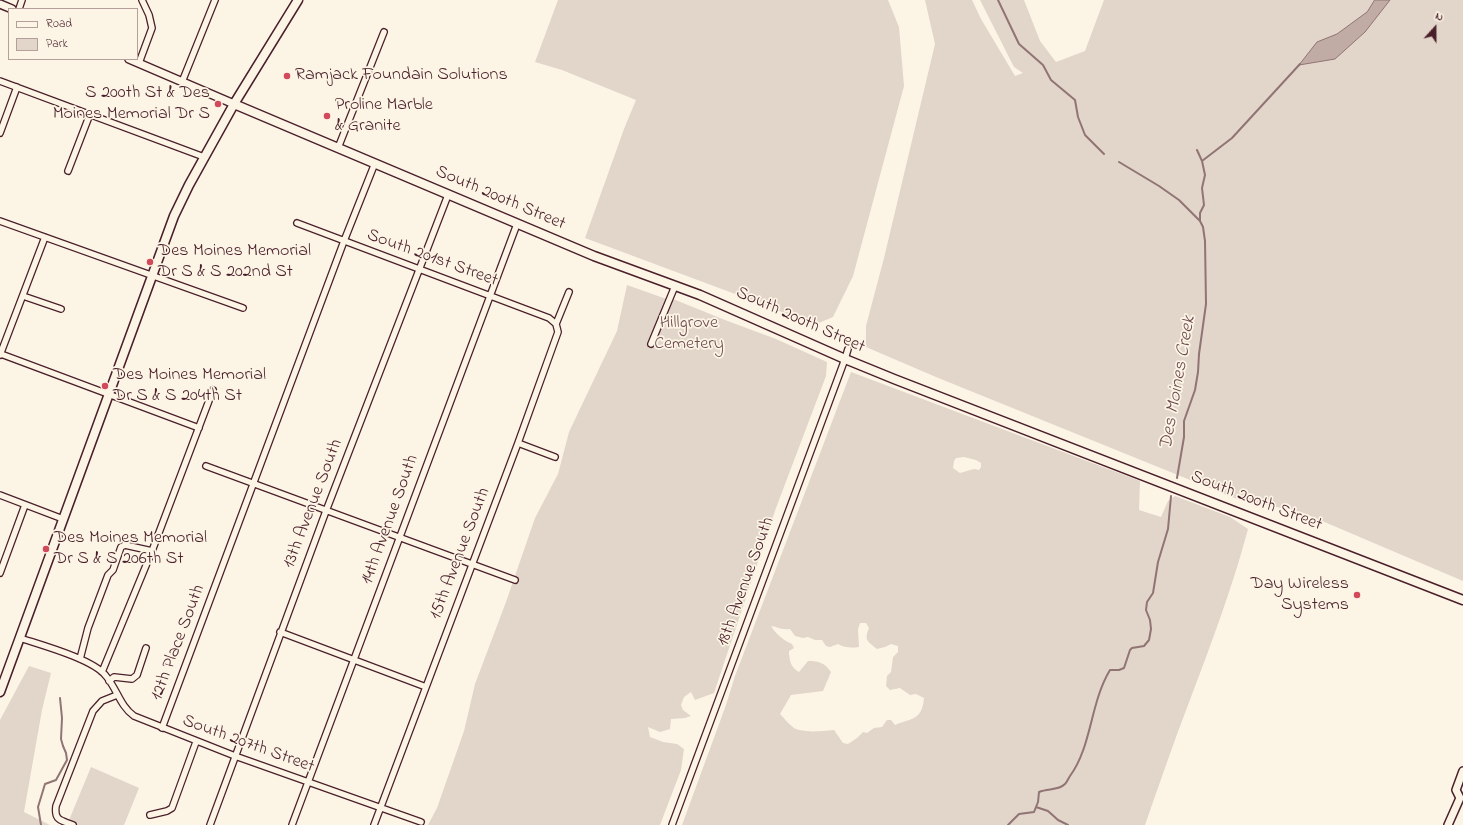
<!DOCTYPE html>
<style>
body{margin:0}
#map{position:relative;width:1463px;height:825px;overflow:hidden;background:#fcf5e5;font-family:"Indie Flower",sans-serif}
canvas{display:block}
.legend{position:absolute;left:8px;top:8px;width:130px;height:52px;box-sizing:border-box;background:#fcf5e5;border:1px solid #b59f9b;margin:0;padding:5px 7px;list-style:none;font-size:12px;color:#4a1f2b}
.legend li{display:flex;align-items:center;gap:8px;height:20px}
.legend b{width:20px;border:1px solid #b59f9b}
.north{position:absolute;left:1415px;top:8px;width:40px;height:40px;-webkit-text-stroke:3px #fcf5e5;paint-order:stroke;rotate:21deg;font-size:11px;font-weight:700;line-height:16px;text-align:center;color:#4a1f2b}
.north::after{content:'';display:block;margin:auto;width:14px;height:18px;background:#4a1f2b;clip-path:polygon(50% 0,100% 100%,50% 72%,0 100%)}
</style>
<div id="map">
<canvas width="1463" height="825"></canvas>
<ul class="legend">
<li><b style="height:5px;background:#fcf5e5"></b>Road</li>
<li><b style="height:11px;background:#e2d5ca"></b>Park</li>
</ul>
<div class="north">N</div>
</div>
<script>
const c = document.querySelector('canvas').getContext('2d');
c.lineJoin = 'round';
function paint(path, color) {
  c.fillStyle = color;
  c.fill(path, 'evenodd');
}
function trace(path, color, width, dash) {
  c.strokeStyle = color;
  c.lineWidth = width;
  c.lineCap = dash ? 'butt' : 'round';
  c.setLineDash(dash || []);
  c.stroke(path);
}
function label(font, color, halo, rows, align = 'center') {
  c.font = font + ' "Indie Flower",sans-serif';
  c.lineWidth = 3.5;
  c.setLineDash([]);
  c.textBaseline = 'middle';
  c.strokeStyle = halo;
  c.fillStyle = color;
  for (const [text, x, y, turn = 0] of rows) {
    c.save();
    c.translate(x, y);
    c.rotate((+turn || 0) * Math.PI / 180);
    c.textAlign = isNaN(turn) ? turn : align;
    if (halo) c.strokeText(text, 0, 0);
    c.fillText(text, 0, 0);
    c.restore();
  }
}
paint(new Path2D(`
 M558,0H888L899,27L904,86L853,276L833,317L814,325L762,304L585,238L624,129L636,100L562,70L535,62Z
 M925,0H972L981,19L1015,76L1023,73L1014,67L980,0H1024L1040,41L1056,62L1085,51L1104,0H1463V581L1301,512L1237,499L936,377L866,347V326L884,258L935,44Z
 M627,285L672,301L673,299L725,320L776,339L827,362L826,376L776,508L714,693L695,700L691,692L684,697L681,705L683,710L691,716L685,718L671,719L670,729L660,732L648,727L650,737L663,742L677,744L684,749L681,770L660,825H428L437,808L464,731L475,684L506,602L535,518L558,474L569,432L617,331Z
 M851,372L1140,481L1139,510L1161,517L1168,501L1175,496L1230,517L1248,529C1232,589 1210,647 1188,705C1173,744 1159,785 1145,825H682L726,705L735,676ZM964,457L976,460L981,463V467L979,470L974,469L960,473L953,468L954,461L956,458ZM860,623H866L869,628C864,640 867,641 877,649L885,647L891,644L898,646V652L893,657L891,672L887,676L886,686L890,690L900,688L910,695L916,694L924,698C922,721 911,718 895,725L891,720H887L882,727L874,728L867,733L863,732L857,738L848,744L843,743L834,730C822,731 808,733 796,729C790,726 785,719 780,714L791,695L823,691L831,672C825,663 819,661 808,661L799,672C791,668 789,660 789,651L794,648L792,644C783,640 776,634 771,626C779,627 780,630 790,629L795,636L803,638L808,637L815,640H822L826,646L830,647L838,644C845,648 851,648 859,647L858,629Z
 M29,666L51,673L42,710L24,812L50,825H0V720Z
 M91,767L139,788L124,825H67Z`), '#e2d5ca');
const water = new Path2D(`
 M1375,0H1390L1365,32L1335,59L1299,65L1317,42L1337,34L1367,12Z`);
paint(water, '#c0aca5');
trace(water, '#917474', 1);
trace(new Path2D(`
 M998,0L1019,44L1043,65L1051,80L1075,100L1078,117L1085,135L1104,154
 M1202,161L1232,138L1300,64
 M1119,162L1159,186L1179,200L1200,221
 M1177,478L1184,437V421L1195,390L1198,372L1199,354L1206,304L1205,241L1203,227L1200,221V213L1204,205L1202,188L1205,175L1202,161L1197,150
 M1036,807L1048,811L1058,820L1068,825
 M41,825L38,807L45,784L56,780L67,760L66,753L63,746L61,739L62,718L60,698
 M1008,825L1019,814L1034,812L1038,802L1039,792C1048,788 1058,791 1065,784C1067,782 1068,779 1070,776C1092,746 1090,703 1110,670H1119L1124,668L1130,650L1132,648L1144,646L1149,640L1151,629L1150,620L1146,610L1147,602L1153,593L1158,562L1168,529L1171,496`), '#917474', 2);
const minor = new Path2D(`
 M19,9L22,0
 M139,63L152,28L149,15L142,0
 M0,81L204,157
 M182,82L215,0
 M0,133L17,87
 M338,148L384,32
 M68,171L90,114
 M0,221L243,308
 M297,223L549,318L556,324
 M23,296L61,309
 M651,344L675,286
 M1,354L199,428
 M0,355L45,237
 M518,443L555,457
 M206,466L515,580
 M0,495L63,519
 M0,573L25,505
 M280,632L426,687
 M20,638C41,645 93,659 106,676C117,689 120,706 134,716L235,756L421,822
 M80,659L88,628L108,575L113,570L121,547L125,545L152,551
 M102,672L152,551L213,390
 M109,681L114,677L132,679L137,675L146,648
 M162,728L344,241L375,163
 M150,815L167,811L172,808L196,742
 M73,825C61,820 54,821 56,806L93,711L102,701L117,695
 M210,825L326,511L448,195
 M292,825L517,224
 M374,825L518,443L558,332L556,324L569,292
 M672,825L845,359L848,349`);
const tertiary = new Path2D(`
 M0,4L12,9
 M129,59L234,104
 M1460,798L1456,790L1463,771
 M1448,825L1460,798`);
const secondary = new Path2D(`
 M234,104L594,256L700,295L845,359L894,379L1463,600
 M0,692L174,216L189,185L234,104L298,0`);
trace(minor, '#4a1f2b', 8);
trace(tertiary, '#4a1f2b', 10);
trace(secondary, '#4a1f2b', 11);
trace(minor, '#fcf5e5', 5.5);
trace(tertiary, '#fcf5e5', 7);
trace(secondary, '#fcf5e5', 8);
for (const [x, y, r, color] of [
 [287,76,4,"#d1495b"],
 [218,104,4,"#d1495b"],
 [327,116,4,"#d1495b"],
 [150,262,4,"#d1495b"],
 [105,386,4,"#d1495b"],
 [46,549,4,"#d1495b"],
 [1357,595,4,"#d1495b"]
]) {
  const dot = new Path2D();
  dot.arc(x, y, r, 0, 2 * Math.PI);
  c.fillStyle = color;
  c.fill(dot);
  trace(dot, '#fcf5e5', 1.5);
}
label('18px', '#4a1f2b', '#fcf5e5', [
 ["Ramjack Foundain Solutions",295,76],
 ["S 200th St & Des",210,94,"right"],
 ["Moines Memorial Dr S",210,115,"right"],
 ["Proline Marble",335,106],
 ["& Granite",335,127],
 ["Des Moines Memorial",158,252],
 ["Dr S & S 202nd St",158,273],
 ["Des Moines Memorial",113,376],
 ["Dr S & S 204th St",113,397],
 ["Des Moines Memorial",54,539],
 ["Dr S & S 206th St",54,560],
 ["Day Wireless",1349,585,"right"],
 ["Systems",1349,606,"right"]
], 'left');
label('18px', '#4a1f2b', '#fcf5e5', [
 ["South 200th Street",500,199,23],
 ["South 201st Street",432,259,20],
 ["South 200th Street",800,321,24],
 ["South 200th Street",1256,502,21],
 ["13th Avenue South",314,504,-69],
 ["14th Avenue South",391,520,-70],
 ["15th Avenue South",461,554,-69],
 ["18th Avenue South",747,582,-70],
 ["12th Place South",179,643,-69],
 ["South 207th Street",248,745,20]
]);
label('18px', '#704c53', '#fcf5e5', [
 ["Hillgrove",689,324],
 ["Cemetery",689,345]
]);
label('italic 19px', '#6d4950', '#fcf5e5', [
 ["Des Moines Creek",1179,383,-80]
]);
</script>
